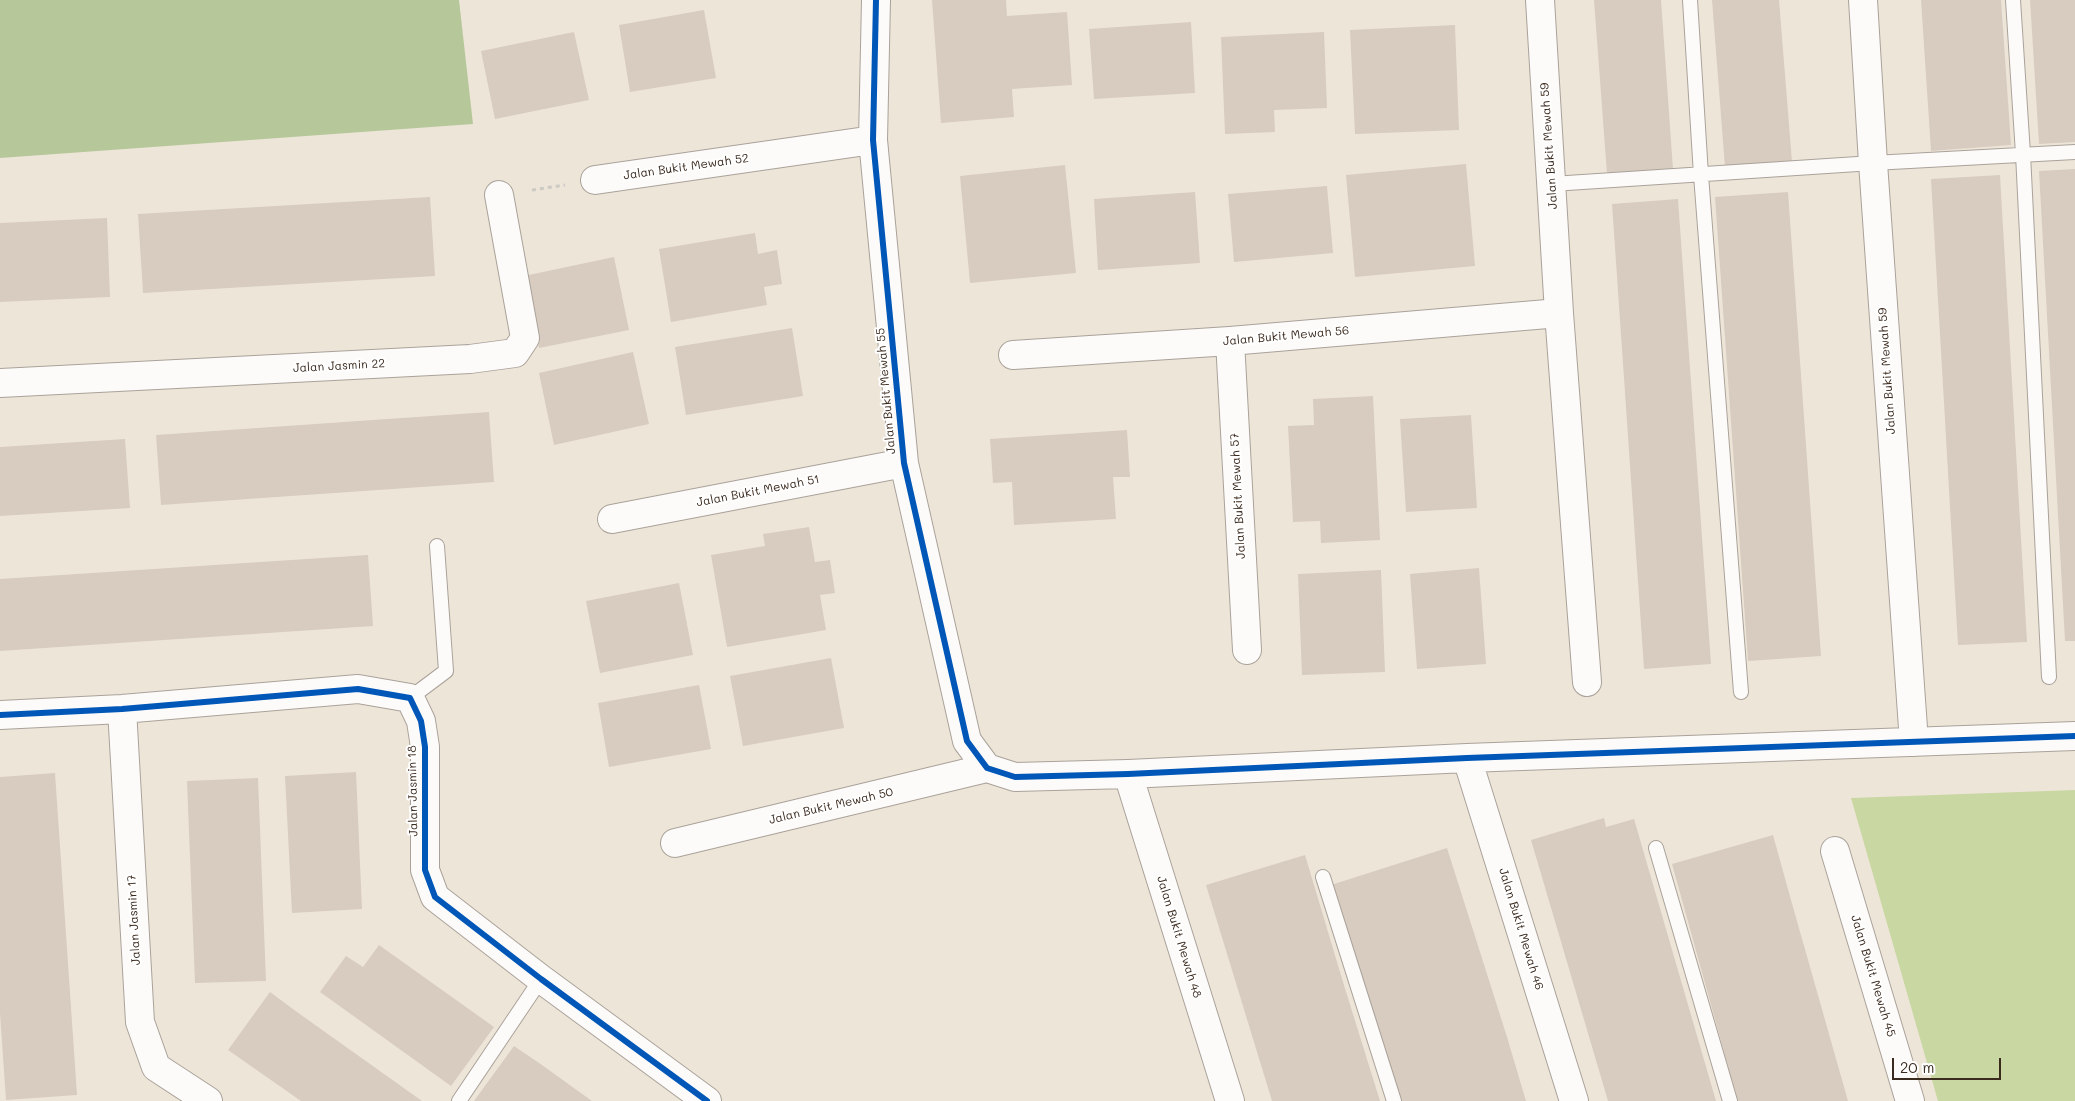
<!DOCTYPE html>
<style>
body{margin:0}
#map{position:relative;width:2075px;height:1101px;overflow:hidden;background:#eee5d9;font-family:Mali,sans-serif}
canvas{display:block}
.scale{position:absolute;left:1892px;top:1058px;width:109px;height:22px;box-sizing:border-box;border:2px solid #3b2a1e;border-top:0;padding-left:6px;font-size:15px;line-height:18px;white-space:nowrap;color:#3b2a1e;-webkit-text-stroke:4px #fff;paint-order:stroke}
</style>
<div id="map">
<canvas width="2075" height="1101"></canvas>
<div class="scale">20 m</div>
</div>
<script>
const c = document.querySelector('canvas').getContext('2d');
c.lineJoin = 'round';
function paint(path, color) {
  c.fillStyle = color;
  c.fill(path, 'evenodd');
}
function trace(path, color, width, dash) {
  c.strokeStyle = color;
  c.lineWidth = width;
  c.lineCap = dash ? 'butt' : 'round';
  c.setLineDash(dash || []);
  c.stroke(path);
}
function label(font, color, halo, rows, align = 'center') {
  c.font = font + ' Mali,sans-serif';
  c.lineWidth = 4;
  c.setLineDash([]);
  c.textBaseline = 'middle';
  c.strokeStyle = halo;
  c.fillStyle = color;
  for (const [text, x, y, turn = 0] of rows) {
    c.save();
    c.translate(x, y);
    c.rotate((+turn || 0) * Math.PI / 180);
    c.textAlign = isNaN(turn) ? turn : align;
    if (halo) c.strokeText(text, 0, 0);
    c.fillText(text, 0, 0);
    c.restore();
  }
}
paint(new Path2D(`
 M2075,790V1101H1938L1851,798Z`), '#c9d7a2');
paint(new Path2D(`
 M0,0H459L473,124L0,158Z`), '#b6c89a');
paint(new Path2D(`
 M932,0H1006L1007,16L1067,12L1072,85L1012,89L1014,117L941,123Z
 M1594,0H1661L1673,169L1607,174Z
 M1712,0H1779L1792,162L1725,167Z
 M1921,0H2001L2011,145L1931,151Z
 M2030,0H2075V142L2039,144Z
 M704,10L716,78L630,92L619,25Z
 M1191,22L1195,93L1094,99L1089,29Z
 M1455,25L1459,130L1355,134L1350,30Z
 M574,32L589,100L495,119L481,51Z
 M1324,32L1327,108L1274,110L1275,132L1225,134L1221,37Z
 M1466,164L1475,266L1355,277L1346,175Z
 M1065,165L1076,273L970,283L960,176Z
 M2075,169V641H2065L2039,171Z
 M2000,175L2027,642L1958,645L1931,179Z
 M1327,186L1333,253L1234,262L1228,194Z
 M1195,192L1200,263L1098,270L1094,199Z
 M1788,192L1821,656L1748,661L1715,197Z
 M430,197L435,276L143,293L138,214Z
 M1678,199L1711,664L1644,669L1612,204Z
 M107,218L110,297L0,302V223Z
 M755,233L758,254L777,250L782,284L764,287L767,305L671,322L659,249Z
 M614,257L629,330L539,348L524,276Z
 M792,328L803,396L686,415L675,347Z
 M633,352L649,424L554,445L539,373Z
 M1373,396L1380,540L1321,543L1320,521L1293,522L1288,426L1314,425L1313,399Z
 M489,412L494,482L161,505L156,435Z
 M1471,415L1477,508L1406,512L1400,419Z
 M1127,430L1130,477H1113L1116,519L1014,525L1012,482L993,483L990,439Z
 M125,439L130,508L0,516V447Z
 M809,527L815,562L830,560L835,593L820,595L826,630L727,647L711,555L765,546L763,534Z
 M368,555L373,626L0,651V579Z
 M1479,568L1486,664L1417,669L1410,574Z
 M1381,570L1385,672L1302,675L1298,574Z
 M679,583L693,655L600,673L586,601Z
 M831,658L844,728L743,746L730,676Z
 M699,685L711,749L609,767L598,703Z
 M356,772L362,909L292,913L285,776Z
 M55,773L77,1095L6,1100L0,1013V777Z
 M258,778L266,981L195,983L187,781Z
 M1604,818L1606,827L1634,819L1716,1101H1608L1531,840Z
 M1773,835L1791,900L1848,1101H1738L1734,1088L1672,864Z
 M1447,848L1507,1037L1526,1101H1399L1331,885Z
 M1305,855L1343,982L1380,1101H1272L1206,885Z
 M379,945L494,1027L451,1086L320,992L346,956L363,967Z
 M270,992L297,1012L422,1101H301L228,1050Z
 M514,1046L542,1065L592,1101H474Z`), '#d8ccc0');
const lane = new Path2D(`
 M1690,0L1701,175L1741,692
 M2013,0L2023,154L2049,677
 M1552,184L1873,163L2075,152
 M410,698L446,671L437,546
 M1656,848L1730,1101
 M1323,877L1394,1101
 M459,1101L541,979`);
const street = new Path2D(`
 M876,0L873,140L904,463L967,741L987,768
 M1540,0L1559,313L1587,682
 M1863,0L1873,163L1914,742
 M595,180L873,140
 M1230,341L1247,650
 M1013,355L1230,341L1559,313
 M0,383L470,359L515,353L525,338L499,195
 M612,519L904,463
 M122,709L140,1022L156,1067L208,1101
 M0,715L122,709L358,689L410,698L421,721L425,747V870L435,897L541,979L707,1101
 M1467,758L1574,1101
 M987,768L1015,777L1128,774L1467,758L2075,736
 M1128,774L1230,1101
 M675,843L987,768
 M1835,851L1910,1101`);
trace(lane, '#aaa29a', 16);
trace(street, '#aaa29a', 30);
trace(new Path2D(`
 M532,190L565,185`), '#cdc9c5', 3, [4, 4]);
trace(lane, '#fcfbf9', 14);
trace(street, '#fcfbf9', 28);
trace(new Path2D(`
 M876,0L873,140L904,463L967,741L987,768L1015,777L1128,774L1467,758L2075,736
 M0,715L122,709L358,689L410,698L421,721L425,747V870L435,897L541,979L707,1101`), '#0057b8', 6);
label('12px', '#3b2a1e', '#fff', [
 ["Jalan Bukit Mewah 59",1549,146,-94],
 ["Jalan Bukit Mewah 52",686,167,-8],
 ["Jalan Bukit Mewah 56",1286,336,-5],
 ["Jalan Jasmin 22",339,366,-3],
 ["Jalan Bukit Mewah 59",1887,371,-94],
 ["Jalan Bukit Mewah 55",886,391,-95],
 ["Jalan Bukit Mewah 51",758,491,-11],
 ["Jalan Bukit Mewah 57",1238,496,-93],
 ["Jalan Jasmin 18",413,791,-91],
 ["Jalan Bukit Mewah 50",831,806,-13],
 ["Jalan Jasmin 17",134,920,-93],
 ["Jalan Bukit Mewah 46",1521,929,73],
 ["Jalan Bukit Mewah 48",1179,937,73],
 ["Jalan Bukit Mewah 45",1873,976,73]
]);
</script>
